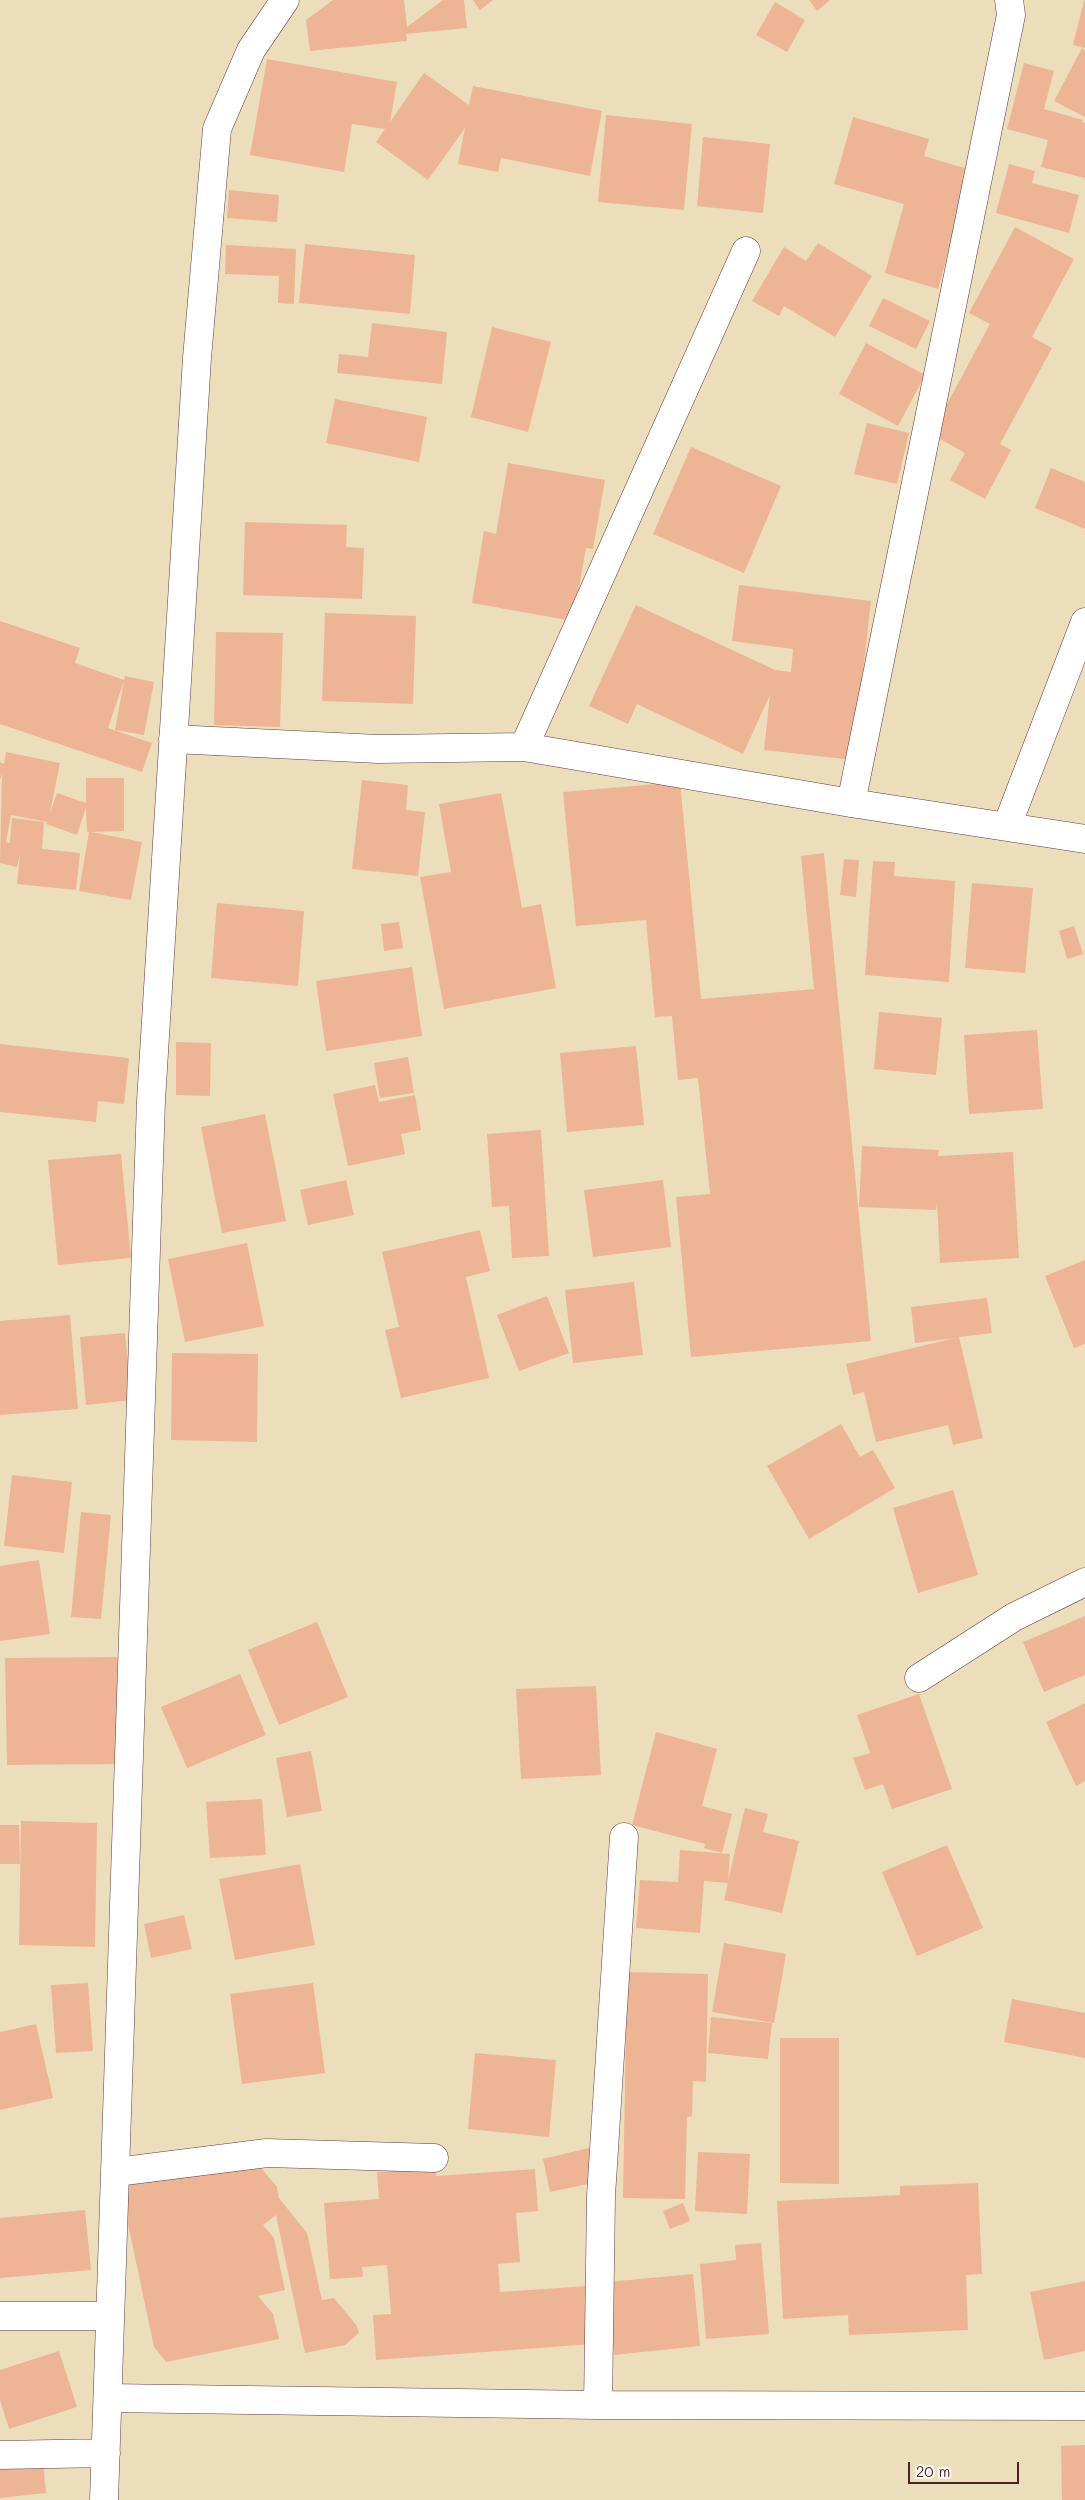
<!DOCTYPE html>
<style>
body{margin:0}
#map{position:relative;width:1085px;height:2500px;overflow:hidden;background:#ecdebb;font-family:Mali,sans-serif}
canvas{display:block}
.scale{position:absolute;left:908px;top:2462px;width:111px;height:22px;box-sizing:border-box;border:2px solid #4a1f2b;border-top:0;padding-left:6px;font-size:15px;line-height:18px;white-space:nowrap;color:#4a1f2b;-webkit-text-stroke:4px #fdfcf7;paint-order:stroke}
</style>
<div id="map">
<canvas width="1085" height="2500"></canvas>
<div class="scale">20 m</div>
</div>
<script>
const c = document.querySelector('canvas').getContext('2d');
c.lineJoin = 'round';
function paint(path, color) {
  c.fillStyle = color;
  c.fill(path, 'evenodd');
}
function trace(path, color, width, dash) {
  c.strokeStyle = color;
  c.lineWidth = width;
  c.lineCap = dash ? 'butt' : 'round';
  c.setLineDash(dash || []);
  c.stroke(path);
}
paint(new Path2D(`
 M333,0H404L407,27L443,0H464L467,28L406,34L407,41L310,51L306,20Z
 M473,0H493L480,10Z
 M809,0H830L817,11Z
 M1084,1H1085V48L1073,45Z
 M775,2L805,20L787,52L756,35Z
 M1082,48L1085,50V117L1054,101Z
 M267,59L397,82L390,122L424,73L469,105L473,86L602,111L590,176L501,158L498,172L458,164L465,128L428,180L376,142L385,129L352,124L344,172L250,155Z
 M1024,63L1054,71L1044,109L1083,120L1082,122L1085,123V178L1041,167L1048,140L1007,129Z
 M606,115L692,124L684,210L598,202Z
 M853,117L929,139L924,156L971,170L938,289L885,273L904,204L834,184Z
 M703,137L770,144L763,213L697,206Z
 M1009,164L1035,171L1032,183L1079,195L1069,233L996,213Z
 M229,190L279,195L277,222L227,218Z
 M1015,227L1074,259L1032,337L1052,348L1000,444L1011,450L985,499L950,480L965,453L931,434L990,324L969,313Z
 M818,243L872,276L835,337L784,306L779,316L752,301L784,247L806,261Z
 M305,244L415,255L410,314L299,303Z
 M226,245L296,249L294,304L278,303L279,276L225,274Z
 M883,298L930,321L916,349L869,326Z
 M372,323L447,332L442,384L337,373L339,354L368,357Z
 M492,327L551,342L528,432L471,417Z
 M866,343L925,375L898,426L839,394Z
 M335,399L427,417L419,462L326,443Z
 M867,423L909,433L897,484L854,474Z
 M691,447L781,486L744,573L653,534Z
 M508,463L605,480L593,549L586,548L573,621L472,603L484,531L496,534Z
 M1051,468L1085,482V529L1035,508Z
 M245,522L347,525L346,547L364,548L362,599L243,595Z
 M739,585L871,601L853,760L764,750L770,695L743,754L637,704L628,724L589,706L636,605L775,670L791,672L793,649L732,641Z
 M325,613L416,616L413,704L322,701Z
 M0,621L80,648L75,663L124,680L125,676L154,682L144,735L115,730L124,681L108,728L152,743L142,772L0,724Z
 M216,632L283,633L280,727L214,725Z
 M6,752L60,763L50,813L57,793L86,803V778H124V831L91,832L142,842L131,900L79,891L89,832H87L86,807L77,835L46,824L47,822L11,815L6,842L10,843L12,818L44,822L42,849L80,853L76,890L17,884L20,854L17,867L0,863L2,774L0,779V762L4,764Z
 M362,780L408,785L406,810L425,812L418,876L352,869Z
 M680,782L701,999L814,989L801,856L824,853L871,1341L691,1357L676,1197L710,1194L698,1078L678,1080L672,1016L655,1017L646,920L576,926L563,792Z
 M501,793L522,908L541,904L556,988L444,1009L420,877L451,872L439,804Z
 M844,859L859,860L856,897L840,895Z
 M873,861L895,862L894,876L955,881L949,982L865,975Z
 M972,883L1033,888L1025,973L965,968Z
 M217,903L304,911L298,986L211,978Z
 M399,922L403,948L384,951L381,924Z
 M1074,926L1083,954L1067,959L1059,931Z
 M412,967L422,1036L326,1051L316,981Z
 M879,1012L942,1018L936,1075L874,1069Z
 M1037,1030L1043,1109L969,1114L964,1035Z
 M176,1042L211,1043L210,1096L176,1095Z
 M0,1044L129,1058L124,1104L98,1101L96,1122L0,1112Z
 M636,1046L644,1125L567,1132L560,1053Z
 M408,1057L414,1093L380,1098L374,1063Z
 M375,1085L379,1102L415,1095L421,1130L401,1134L405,1154L348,1166L333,1094Z
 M265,1114L286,1221L222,1233L201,1127Z
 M541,1130L549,1256L512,1258L509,1206L492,1207L487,1134Z
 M862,1146L939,1150L938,1156L1013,1152L1019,1258L940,1263L937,1202L936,1210L859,1207Z
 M121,1154L131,1258L58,1265L48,1160Z
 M346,1180L354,1215L308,1225L300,1190Z
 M663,1180L671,1247L593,1257L584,1190Z
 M480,1230L490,1271L466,1277L489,1378L401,1398L385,1330L399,1327L382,1252Z
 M247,1243L264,1326L185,1342L168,1259Z
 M1085,1260V1344L1074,1348L1045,1276Z
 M634,1282L643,1355L573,1363L565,1290Z
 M547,1296L569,1353L519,1371L497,1315Z
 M987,1298L992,1333L959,1337L983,1438L953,1445L948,1425L876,1442L864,1392L853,1395L846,1364L955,1338L915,1343L911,1307Z
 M70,1315L78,1409L0,1415V1321Z
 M125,1333L132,1400L86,1405L80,1337Z
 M172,1353L258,1354L257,1442L171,1440Z
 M841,1424L860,1457L873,1450L895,1488L809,1539L767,1466Z
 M12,1475L72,1482L64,1553L4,1546Z
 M953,1490L978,1575L918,1593L893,1508Z
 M81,1512L111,1515L101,1619L71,1617Z
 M39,1560L50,1634L0,1641V1566Z
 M1085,1616V1675L1044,1692L1023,1642Z
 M317,1622L348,1697L279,1725L248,1650Z
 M117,1657L119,1764L7,1765L5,1658Z
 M240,1674L266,1735L187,1768L161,1707Z
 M596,1686L601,1775L521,1779L516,1689Z
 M919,1694L952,1789L892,1809L883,1784L865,1790L853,1758L870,1753L857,1715Z
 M1085,1703V1781L1076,1786L1046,1722Z
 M656,1732L717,1749L702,1806L732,1814L722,1853L704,1848L705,1844L632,1825Z
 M311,1751L322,1811L287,1817L276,1758Z
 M262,1799L266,1855L210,1858L206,1802Z
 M745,1808L768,1814L763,1832L799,1841L782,1913L724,1900L728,1883L704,1881L700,1933L636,1928L640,1880L678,1882L680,1850L730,1854L728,1881Z
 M21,1821L97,1823L95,1947L19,1945Z
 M0,1825H19L20,1864H0Z
 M947,1845L983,1928L917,1956L882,1872Z
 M300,1864L315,1945L235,1960L219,1879Z
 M184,1915L192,1949L151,1958L144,1924Z
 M724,1943L786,1954L774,2023L712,2012Z
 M627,1972L708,1974L706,2082L693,2081L692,2116L687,2117L685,2199L623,2198Z
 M88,1983L93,2051L56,2053L51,1985Z
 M313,1983L325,2073L242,2084L230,1994Z
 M1012,1999L1085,2013V2058L1004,2042Z
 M711,2017L772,2023L768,2059L708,2053Z
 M36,2024L53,2098L0,2110V2032Z
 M780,2038H839V2184L780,2183Z
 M475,2053L556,2060L549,2137L468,2129Z
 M589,2148L597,2182L550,2192L543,2159Z
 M698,2152L750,2154L747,2214L695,2211Z
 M255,2161L277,2187L279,2198L307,2233L322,2300L334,2298L357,2326L359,2333L345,2345L305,2353L276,2215L263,2225L274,2238L285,2290L258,2296L273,2314L279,2339L166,2362L154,2347L120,2186Z
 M436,2168V2176L535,2169L538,2211L516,2213L520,2262L498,2264L500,2292L588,2286L593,2344L376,2360L373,2315L391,2314L387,2265L362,2267L363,2277L330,2279L324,2203L379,2199L377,2172Z
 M978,2183L982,2274L966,2275L968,2330L849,2335L848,2315L783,2319L777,2201L900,2195V2186Z
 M683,2203L690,2221L670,2229L663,2211Z
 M85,2210L91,2270L0,2278V2218Z
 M761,2243L769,2334L706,2339L700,2264L736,2260L735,2245Z
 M693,2274L700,2346L614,2355L607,2282Z
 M1085,2281V2351L1044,2360L1030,2292Z
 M59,2351L77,2407L9,2429L0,2400V2370Z
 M1085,2445V2500H1062L1061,2446Z
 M43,2461L46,2493L0,2498V2465Z`), '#edb595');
const minor = new Path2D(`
 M173,739L378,749L524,747L851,803L1085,839
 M524,747L746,251
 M851,803L1011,15L1009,0
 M1007,826L1085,622
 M919,1678L1014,1617L1085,1582
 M116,2172L267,2153L434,2158
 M0,2316H110
 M108,2398L598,2405L1085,2406
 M598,2405L601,2196L624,1837
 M0,2455L106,2453
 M104,2500L151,1101L197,358L217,129L251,50L285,0`);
trace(minor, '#623c41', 29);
trace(minor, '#fff', 28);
</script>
